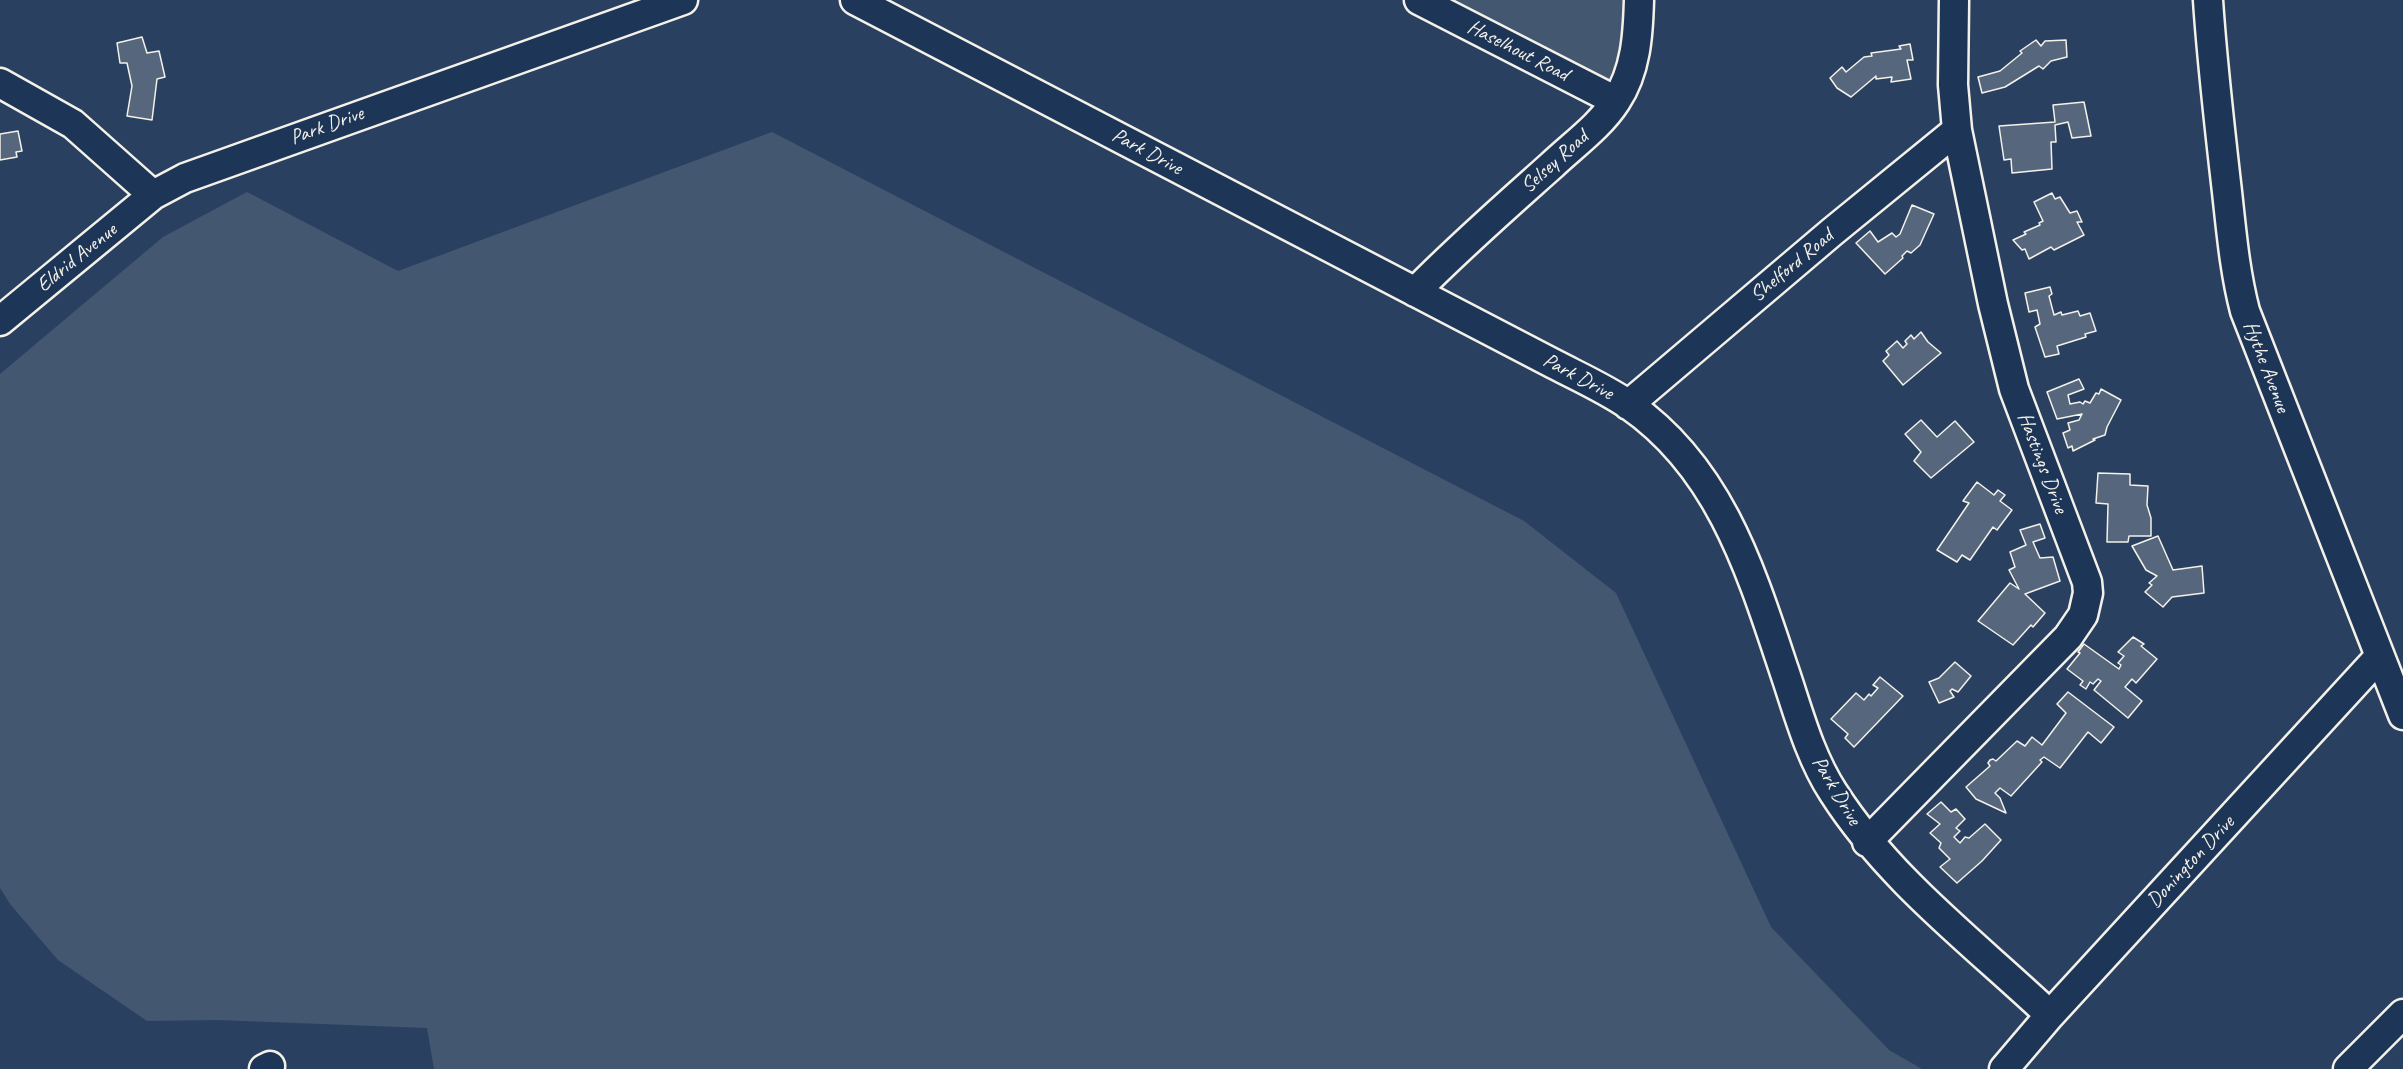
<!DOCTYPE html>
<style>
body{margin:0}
canvas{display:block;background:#2a4060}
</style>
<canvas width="2403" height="1069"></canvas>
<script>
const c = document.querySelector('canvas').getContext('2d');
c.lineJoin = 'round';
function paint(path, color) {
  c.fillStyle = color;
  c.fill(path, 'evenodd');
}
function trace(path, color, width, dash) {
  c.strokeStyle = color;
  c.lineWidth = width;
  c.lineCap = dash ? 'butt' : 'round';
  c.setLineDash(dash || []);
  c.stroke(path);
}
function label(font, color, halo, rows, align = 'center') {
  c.font = font + ' Caveat,sans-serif';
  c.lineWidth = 4.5;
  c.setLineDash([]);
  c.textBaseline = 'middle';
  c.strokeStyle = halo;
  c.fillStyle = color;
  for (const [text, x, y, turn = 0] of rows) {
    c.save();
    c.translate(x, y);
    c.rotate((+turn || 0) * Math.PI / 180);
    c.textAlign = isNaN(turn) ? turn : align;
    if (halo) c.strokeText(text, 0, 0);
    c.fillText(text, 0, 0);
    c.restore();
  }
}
paint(new Path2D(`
 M1438,0H1637L1614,81L1601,82Z
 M772,132L1524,521L1616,593L1771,927L1889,1050L1922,1069H434L427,1028L217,1020L147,1021L58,960L10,904L0,888V374L163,237L247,192L398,271Z`), '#445771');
const building = new Path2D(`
 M142,37L147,53L159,51L165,77L157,79L152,120L127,116L132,86L127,63H120L117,43Z
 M2036,40L2041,46L2045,41L2066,40L2067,57L2051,61L2043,69L2039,66L2005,87L1982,93L1978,77L2000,71L2022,53L2020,51Z
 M1910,44L1913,60H1907L1911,79L1891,82L1892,77L1876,79V76L1851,97L1837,88L1830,78L1842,67L1846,72L1864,57L1872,56L1871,53L1901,49L1899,46Z
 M2084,102L2091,136L2072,138L2068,122L2055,125L2056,142H2051L2052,169L2012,173L2011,159L2004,160L1999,126L2055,122L2053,105Z
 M18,131L22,151L16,152L17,157L0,160V134Z
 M2052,193L2055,199L2060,197L2070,213L2077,211L2082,222H2077L2084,235L2054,250L2051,247L2029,259L2025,249L2022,250L2013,240L2026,234L2024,232L2040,225L2039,223L2043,221L2034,202Z
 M1912,205L1934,214L1920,245L1911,253L1907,251L1902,256L1903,258L1885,274L1856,243L1870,231L1878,242L1892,233L1896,237L1900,234Z
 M2050,287L2052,294L2049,296L2054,315L2061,312L2062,315L2078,311L2080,316L2090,313L2096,331L2085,334L2086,337L2057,346L2059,354L2045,357L2035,327L2040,324L2037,310L2029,312L2025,293Z
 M1921,332L1928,342L1941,353L1903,385L1883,361L1889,355L1886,351L1897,341L1903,348L1907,344L1905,341L1911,335L1914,339Z
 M2079,379L2084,389L2068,395L2070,404L2080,402L2083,404L2085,401L2090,403L2096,393L2099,394L2101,389L2121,400L2107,427L2105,435L2093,439L2095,440L2073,451L2072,446L2068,448L2063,433L2070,430L2068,423L2079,420L2082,414L2057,419L2047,392Z
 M1921,420L1937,437L1955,421L1974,442L1931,478L1914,461L1921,452L1905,434Z
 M2098,473L2130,474V485L2148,486L2147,505L2151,518V536H2129L2128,542H2107L2108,504L2096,503Z
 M1977,482L1994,495L1998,490L2005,495L2000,501L2012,510L1997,530L1993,527L1970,560L1962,555L1957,562L1937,550L1969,503L1963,501Z
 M2040,524L2045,538L2033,542L2040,558L2053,557L2060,581L2025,594L2045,613L2033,627L2031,625L2013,645L1978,621L2010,583L2019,589L2009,570L2015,567L2010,552L2026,545L2020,530Z
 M2158,536L2173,570L2202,566L2204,593L2172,597L2163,607L2145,592L2152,585L2149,583L2157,576L2146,570L2132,546Z
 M2133,637L2144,644L2141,646L2157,659L2136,683L2132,679L2125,687L2142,701L2128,718L2094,690L2101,681L2098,679L2093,684L2090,682L2086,689L2080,685L2083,681L2067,669L2080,653L2078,652L2084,644L2119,669L2121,665L2118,663L2124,656L2118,652Z
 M1955,662L1971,676L1958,692L1952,689L1950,691L1954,697L1939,703L1929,682L1939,678Z
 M1880,677L1903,696L1854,747L1845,738L1848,734L1831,719L1856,693L1864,700L1869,694L1871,696L1878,688L1873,685Z
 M2068,692L2114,727L2101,743L2088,732L2060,768L2044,757L2040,760L2042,762L2011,796L2000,788L1995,793L2000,798L2006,813L1976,799L1966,787L1990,766L1988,763L1990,760L1993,759L1996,761L2017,741L2025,746L2032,737L2042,745L2066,713L2057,704Z
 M1941,802L1951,812L1956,809L1965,819L1956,828L1960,831L1954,837L1960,843L1965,837L1969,838L1985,824L2001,840L1982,861L1957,883L1940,867L1950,859L1939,848L1941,843L1930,833L1940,824L1927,814Z`);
paint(building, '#56677d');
trace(building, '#f4f1e8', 1.5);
const minor = new Path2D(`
 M855,0L1554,364C1579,377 1606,389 1629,405C1720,468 1751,571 1784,670C1798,711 1809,755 1833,792C1889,880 1975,944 2050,1015
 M1419,0L1616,101
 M2208,0C2212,61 2219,122 2226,183C2231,226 2234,269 2245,311L2403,715
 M0,83L73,124L153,195
 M1415,292C1458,248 1505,207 1552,165C1573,145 1600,126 1616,101C1636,71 1638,35 1639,0
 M0,321L153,195L185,178L683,0
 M1628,405L1832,232L1957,130
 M1867,842L2068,637L2083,615L2088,593L2087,582L2014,389L1993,304L1957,130L1953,85L1954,0
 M264,1069L270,1066
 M2004,1069L2050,1015L2380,656
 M2348,1069L2403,1014`);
trace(minor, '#f4f1e8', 33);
trace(minor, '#1d3557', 28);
label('21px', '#f4f1e8', '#1d3557', [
 ["Haselhout Road",1518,51,27],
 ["Park Drive",327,126,-20],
 ["Park Drive",1147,152,28],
 ["Selsey Road",1555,162,-42],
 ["Eldrid Avenue",77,258,-39],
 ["Shelford Road",1792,266,-40],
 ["Hythe Avenue",2266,367,69],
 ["Park Drive",1578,377,28],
 ["Hastings Drive",2042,463,69],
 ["Park Drive",1836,791,59],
 ["Donington Drive",2191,862,-47]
]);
</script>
